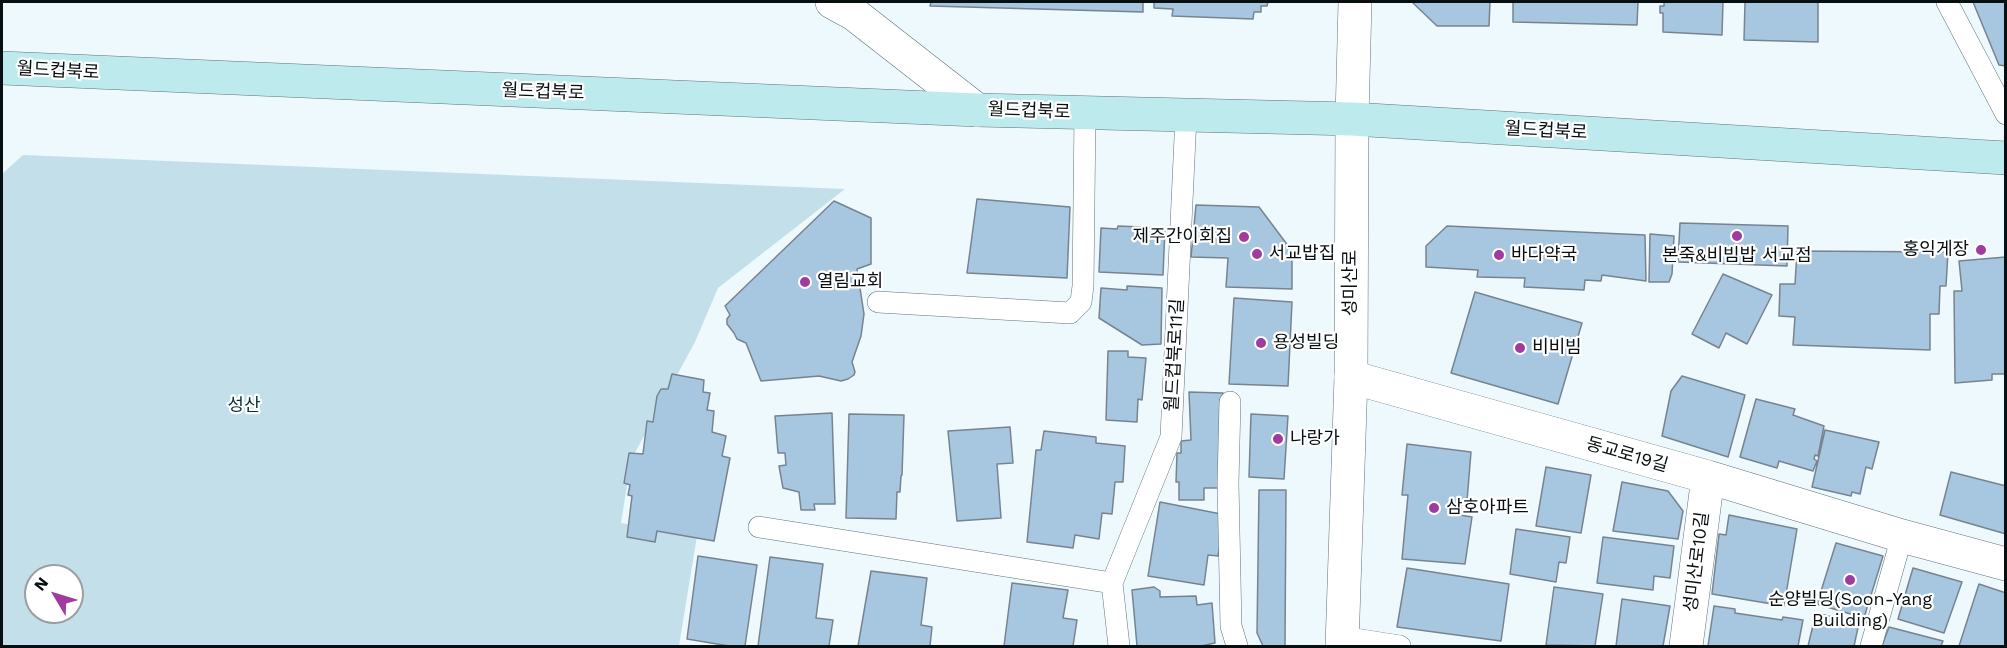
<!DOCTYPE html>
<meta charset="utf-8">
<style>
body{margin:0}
#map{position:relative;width:2007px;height:648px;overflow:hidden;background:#edf9fd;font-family:"Work Sans",sans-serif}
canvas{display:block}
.frame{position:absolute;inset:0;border:3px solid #080f11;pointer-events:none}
.north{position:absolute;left:24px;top:564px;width:60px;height:60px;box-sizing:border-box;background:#fff;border:2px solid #9c9fa0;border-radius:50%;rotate:308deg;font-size:16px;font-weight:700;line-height:24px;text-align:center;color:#080f11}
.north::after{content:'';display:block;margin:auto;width:21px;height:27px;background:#a03ba0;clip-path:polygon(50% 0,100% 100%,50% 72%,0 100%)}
</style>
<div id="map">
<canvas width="2007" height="648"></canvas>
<div class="frame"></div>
<div class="north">N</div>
</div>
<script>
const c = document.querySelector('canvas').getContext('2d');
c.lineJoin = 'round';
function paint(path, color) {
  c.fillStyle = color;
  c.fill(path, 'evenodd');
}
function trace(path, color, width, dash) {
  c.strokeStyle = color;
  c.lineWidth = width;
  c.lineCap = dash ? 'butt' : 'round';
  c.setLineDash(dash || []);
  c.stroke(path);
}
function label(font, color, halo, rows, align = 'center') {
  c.font = font + ' "Work Sans","Noto Sans KR",sans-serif';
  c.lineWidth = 4.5;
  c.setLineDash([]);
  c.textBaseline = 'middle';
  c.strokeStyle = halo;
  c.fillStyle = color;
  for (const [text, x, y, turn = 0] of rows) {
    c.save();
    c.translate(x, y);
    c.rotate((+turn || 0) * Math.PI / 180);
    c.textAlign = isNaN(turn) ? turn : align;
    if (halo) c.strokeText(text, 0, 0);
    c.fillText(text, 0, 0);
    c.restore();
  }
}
paint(new Path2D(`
 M23,155L845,189L718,288L695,342L631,460L621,523L697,536L679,646H2V174ZM36,576H72V612H36Z`), '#c3e0ea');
const building = new Path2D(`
 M931,2H1143V12L930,6Z
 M1154,2H1268L1267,6H1261V12H1254L1253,19L1172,16L1173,9L1154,8Z
 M1412,2H1490L1489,26H1437Z
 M1513,2H1638L1637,25L1513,22Z
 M1664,2H1723L1722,35L1663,32V13H1660V6H1664Z
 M1745,2H1818V42L1744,40Z
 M1973,2H2006V66L1999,65Z
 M977,199L1070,207L1067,278L967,273Z
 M834,201L871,218V264L857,269L864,314L861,336L852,362L855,372L854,375L848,379L841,381L819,376L761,381L746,343L737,339L734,333L727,324V319L730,315L725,306Z
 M1196,205L1259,207L1292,251V289L1226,287L1228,258L1191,257Z
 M1680,223L1788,226L1787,266L1678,262Z
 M1118,226L1165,228L1163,275L1099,272L1101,228L1117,229Z
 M1447,226L1645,235L1646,281L1602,275L1601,281L1585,280L1584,290L1524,287L1525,278L1477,277L1478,270L1426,267V246Z
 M1650,234L1674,236L1672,274L1669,282H1649Z
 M1797,251L1948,252L1946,286H1940L1939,314H1930V350L1793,345L1795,317L1779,316L1780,284H1795Z
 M2006,257V374H1992V380L1955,383L1954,291H1962L1959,261Z
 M1723,274L1772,295L1747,344L1726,333L1719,348L1692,334Z
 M1127,286L1162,288L1161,344L1142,345L1099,318L1101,288L1127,290Z
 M1475,292L1582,323L1558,404L1451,373Z
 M1234,298L1292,302L1288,386L1229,384Z
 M1108,351H1128V357L1146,358L1142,400L1138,399L1137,422L1106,420Z
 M672,374L704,380L703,392L710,393L707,410L714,411L712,432L726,436L722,456L730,458L714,541L657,531L655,542L627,537L632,496L628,495L630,485L624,483L629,453L643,454L647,421L653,422L657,396L661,389H668Z
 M1682,376L1745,395L1728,457L1662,436L1671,391Z
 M1189,392L1223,393V473L1220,488H1204V500H1179V482H1176L1177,453H1181V441L1191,440Z
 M1756,399L1795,409L1793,415L1824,426L1818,456L1815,455L1814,459L1817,461L1813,471L1779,461L1777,468L1740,457Z
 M832,413L835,504H814L815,510H801L799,492L783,488L779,466L786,465L785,453H778L775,416Z
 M849,414L904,415L902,475L901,476L900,492H897L896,519L846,518Z
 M1251,414L1288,416L1284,479L1249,477Z
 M1010,427L1013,463L997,464L1001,518L957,521L948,431Z
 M1825,430L1879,442L1872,469L1866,467L1860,494L1852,492L1851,496L1812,487Z
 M1044,431L1096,437V443L1125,446L1123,482H1115L1112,514L1102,513L1099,539L1075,535L1073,548L1027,542L1036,450H1041Z
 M1407,444L1471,452L1467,501H1462L1460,515L1472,517L1465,564L1402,559L1408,495H1402Z
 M1546,467L1591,475L1581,533L1536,526Z
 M1951,472L2006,486V534L1940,515Z
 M1622,482L1668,491L1683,511L1678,539L1613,531Z
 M1259,490H1286L1285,646H1263L1257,633Z
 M1160,502L1226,515L1218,556L1208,555L1204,585L1148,576Z
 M1729,515L1797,529L1784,606L1712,594L1719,534L1726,535Z
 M1516,529L1570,537L1566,563L1559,562L1556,582L1510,574Z
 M1603,537L1674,546L1670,578L1654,576L1653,590L1597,583Z
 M1836,543L1883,556L1864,618L1817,604Z
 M698,556L757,565L745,646H729L687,639Z
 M770,557L823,564L816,618L833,620L829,646H758Z
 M1407,568L1509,584L1501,641L1397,627Z
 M1913,568L1962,582L1944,633L1898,619Z
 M871,571L927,578L921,625L932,627L930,646H858Z
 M1012,583L1068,590L1063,618L1077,620L1073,646H1004Z
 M1979,584L2006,593V646H1959Z
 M1154,587L1160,591V597L1196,596L1197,605L1212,603L1215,643L1201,646H1137L1132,590Z
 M1554,587L1603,594L1595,646L1546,645Z
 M1622,599L1670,606L1663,646H1616Z
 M1714,606L1735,609V613L1782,620L1783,617L1803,620L1798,646H1708Z
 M1816,613L1859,623L1854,646H1808Z
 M1889,627L1943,641L1941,646H1882Z`);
paint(building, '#a7c6df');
trace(building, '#778490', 1.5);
const service = new Path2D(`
 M1947,2L2006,114
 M878,302L1070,313L1081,302L1083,286L1085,113
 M1230,402L1228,483L1231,626L1237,646
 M759,527L1112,583
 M1342,637L1400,646
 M1119,646L1112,583L1171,437L1186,116
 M1871,646L1902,536`);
const minor = new Path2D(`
 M832,2L854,14L977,110
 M1351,377L1708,477L1902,536L2006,564
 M1686,646L1708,477`);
const tertiary = new Path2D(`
 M1342,646L1351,377L1352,119L1355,2`);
const secondary = new Path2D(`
 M2,68L977,110L1352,119L2006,158`);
trace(service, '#617379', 22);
trace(minor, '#617379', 34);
trace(tertiary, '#617379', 34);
trace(secondary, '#617379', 34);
trace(service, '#fff', 21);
trace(minor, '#fff', 33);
trace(tertiary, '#fff', 33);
trace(secondary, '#bdebed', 33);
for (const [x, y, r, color] of [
 [1737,236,6,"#a03ba0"],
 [1244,237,6,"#a03ba0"],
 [1981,250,6,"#a03ba0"],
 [1257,254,6,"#a03ba0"],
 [1499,255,6,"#a03ba0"],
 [805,282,6,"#a03ba0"],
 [1261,343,6,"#a03ba0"],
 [1520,348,6,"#a03ba0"],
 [1278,439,6,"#a03ba0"],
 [1434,508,6,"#a03ba0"],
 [1850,580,6,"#a03ba0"]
]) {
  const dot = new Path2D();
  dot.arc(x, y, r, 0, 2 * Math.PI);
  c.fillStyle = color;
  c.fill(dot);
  trace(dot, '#fff', 2);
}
label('18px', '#080f11', '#fff', [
 ["월드컵북로",58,71,3],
 ["월드컵북로",543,92,2],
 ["월드컵북로",1029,111,2],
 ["월드컵북로",1546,131,3],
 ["성미산로",1351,283,-90],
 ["월드컵북로11길",1175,355,-87],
 ["동교로19길",1627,455,16],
 ["성미산로10길",1697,562,-83]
]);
label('18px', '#080f11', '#fff', [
 ["제주간이회집",1232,237,"right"],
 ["홍익게장",1969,250,"right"],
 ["서교밥집",1269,254],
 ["바다약국",1511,255],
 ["본죽&비빔밥 서교점",1737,256,"center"],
 ["열림교회",817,282],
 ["용성빌딩",1273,343],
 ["비비빔",1532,348],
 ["나랑가",1290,439],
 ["삼호아파트",1446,508],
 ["순양빌딩(Soon-Yang",1850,600,"center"],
 ["Building)",1850,621,"center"]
], 'left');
label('18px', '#08303b', '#fff', [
 ["성산",244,406]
]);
</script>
